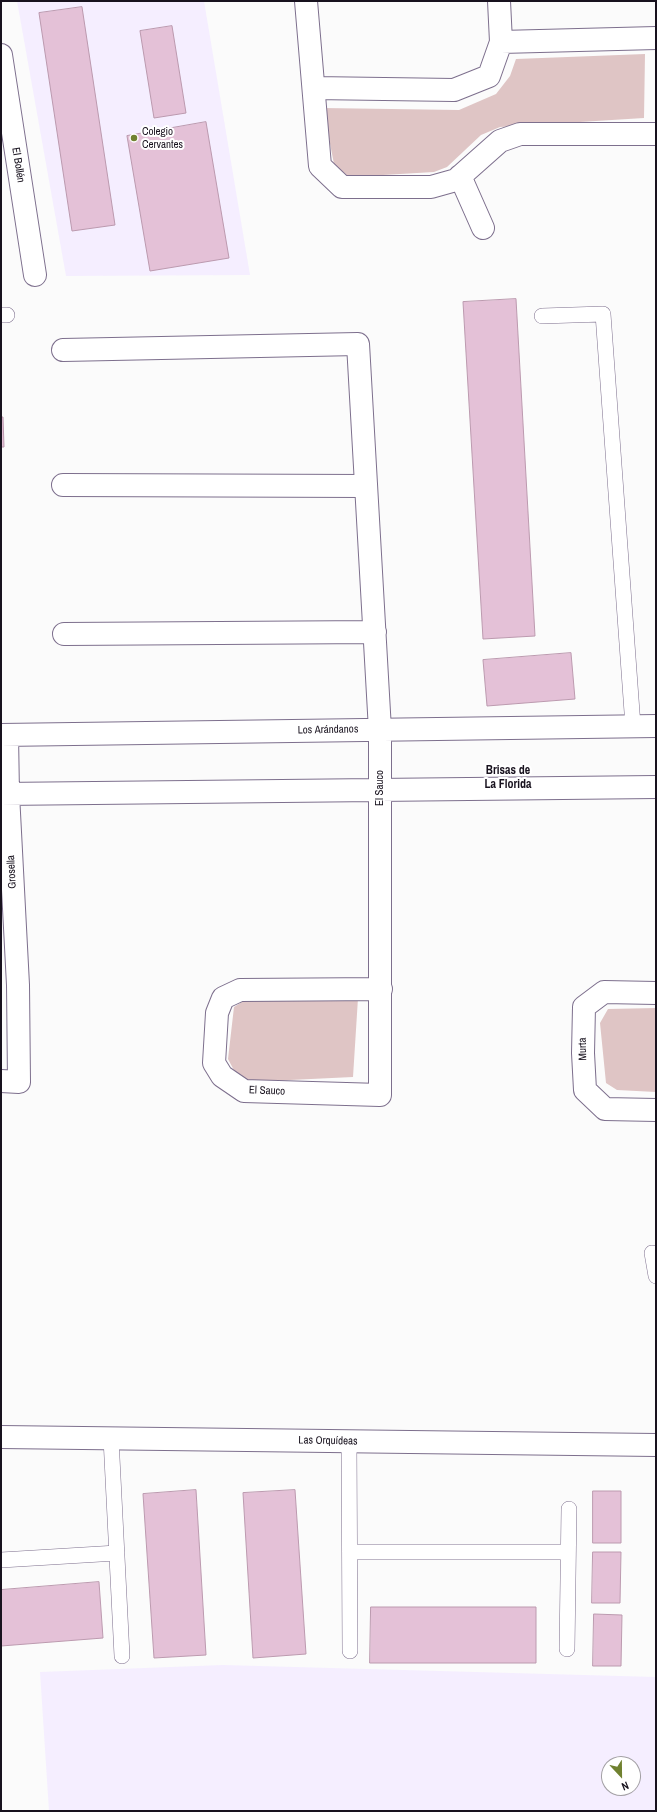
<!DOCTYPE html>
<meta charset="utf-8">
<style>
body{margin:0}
#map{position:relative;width:657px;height:1812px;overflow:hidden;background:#fbfbfb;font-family:"Archivo Narrow",sans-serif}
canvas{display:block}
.frame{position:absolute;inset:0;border:2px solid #18121e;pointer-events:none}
.north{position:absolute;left:601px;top:1756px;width:40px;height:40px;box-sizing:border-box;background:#fff;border:1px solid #a3a0a5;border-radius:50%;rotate:158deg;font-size:11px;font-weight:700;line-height:16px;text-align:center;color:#18121e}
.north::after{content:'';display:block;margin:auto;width:14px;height:18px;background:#708130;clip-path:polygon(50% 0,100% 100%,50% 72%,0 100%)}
</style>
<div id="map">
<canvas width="657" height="1812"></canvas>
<div class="frame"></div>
<div class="north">N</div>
</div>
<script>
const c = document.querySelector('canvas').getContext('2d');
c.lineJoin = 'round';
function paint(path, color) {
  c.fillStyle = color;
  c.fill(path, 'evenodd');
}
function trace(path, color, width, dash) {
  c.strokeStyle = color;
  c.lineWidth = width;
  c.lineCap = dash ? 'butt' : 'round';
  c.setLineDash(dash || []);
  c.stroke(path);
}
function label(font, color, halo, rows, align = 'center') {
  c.font = font + ' "Archivo Narrow",sans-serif';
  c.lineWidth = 4;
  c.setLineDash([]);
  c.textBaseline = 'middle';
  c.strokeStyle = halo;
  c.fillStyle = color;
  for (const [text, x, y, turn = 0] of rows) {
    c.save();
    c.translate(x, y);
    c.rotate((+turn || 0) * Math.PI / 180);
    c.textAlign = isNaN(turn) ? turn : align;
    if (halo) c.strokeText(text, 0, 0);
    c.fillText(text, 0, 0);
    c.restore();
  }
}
paint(new Path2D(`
 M17,1H204L250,275L66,276Z
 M223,1665L656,1677V1811H49L40,1672ZM609,1764H633V1788H609Z`), '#f5eeff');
paint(new Path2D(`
 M645,54L644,118L500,127L481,135L447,167L434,172L349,177L334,164L323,108L459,110L496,94L510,76L516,59Z
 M358,998L353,1077L248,1082L236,1074L228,1059L234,1007L245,1000Z
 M656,1008V1092L617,1090L606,1083L600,1023L608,1009Z`), '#dfc5c5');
const building = new Path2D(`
 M82,7L115,225L72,231L39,13Z
 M172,26L186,113L154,118L140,31Z
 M206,122L229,258L150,271L127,136Z
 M516,299L535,636L483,639L463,302Z
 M1,417H3L4,447H1Z
 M571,653L575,699L487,706L483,660Z
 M196,1490L206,1655L154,1658L143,1494Z
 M295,1490L306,1654L253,1658L243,1493Z
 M593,1491H621V1543H593Z
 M593,1552H621L620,1603H592Z
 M99,1582L103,1638L1,1646V1590Z
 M371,1607H536V1663H370Z
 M594,1614L622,1615L621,1666H593Z`);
paint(building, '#e4c1d7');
trace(building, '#bc9aaf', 1);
const service = new Path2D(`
 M1,315H7
 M542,316L603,314L633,726
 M652,1253L656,1276
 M111,1438L122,1656
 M349,1441L350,1651
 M350,1552H568
 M1,1560L117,1553
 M567,1649L569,1509`);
const minor = new Path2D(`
 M306,1L320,166L342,187H431L456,180L500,141L520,134H656
 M501,42L656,38
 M1,55L35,275
 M314,88L454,90L489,76L501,42L499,1
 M460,176L483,228
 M63,350L358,344L380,730C379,851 381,973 380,1095L244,1091L222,1076L214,1063L217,1013L223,998L240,990L381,989
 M63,485L366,486
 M64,634L375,632
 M1,735L656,726
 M1,794L656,787
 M656,993L604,992L584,1007L583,1053L585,1090L605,1109L656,1110
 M1,1081L19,1082L18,985L8,794L7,735
 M1,1437L656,1445`);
trace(service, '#7d6f8d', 16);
trace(minor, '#7d6f8d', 24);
trace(service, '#fff', 15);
trace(minor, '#fff', 22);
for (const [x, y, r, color] of [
 [134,138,4,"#708130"]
]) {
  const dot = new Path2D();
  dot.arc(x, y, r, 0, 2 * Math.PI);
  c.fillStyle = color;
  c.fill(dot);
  trace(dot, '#fff', 1.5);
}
label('11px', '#18121e', '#fff', [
 ["Colegio",142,132],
 ["Cervantes",142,145]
], 'left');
label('11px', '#18121e', '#fff', [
 ["El Bollén",18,165,81],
 ["Los Arándanos",328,730,-1],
 ["El Sauco",380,788,-90],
 ["Grosella",12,872,-93],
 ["Murta",583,1049,-91],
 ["El Sauco",267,1091,2],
 ["Las Orquídeas",328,1441,1]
]);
label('bold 12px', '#18121e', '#fff', [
 ["Brisas de",508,771],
 ["La Florida",508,785]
]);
</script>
